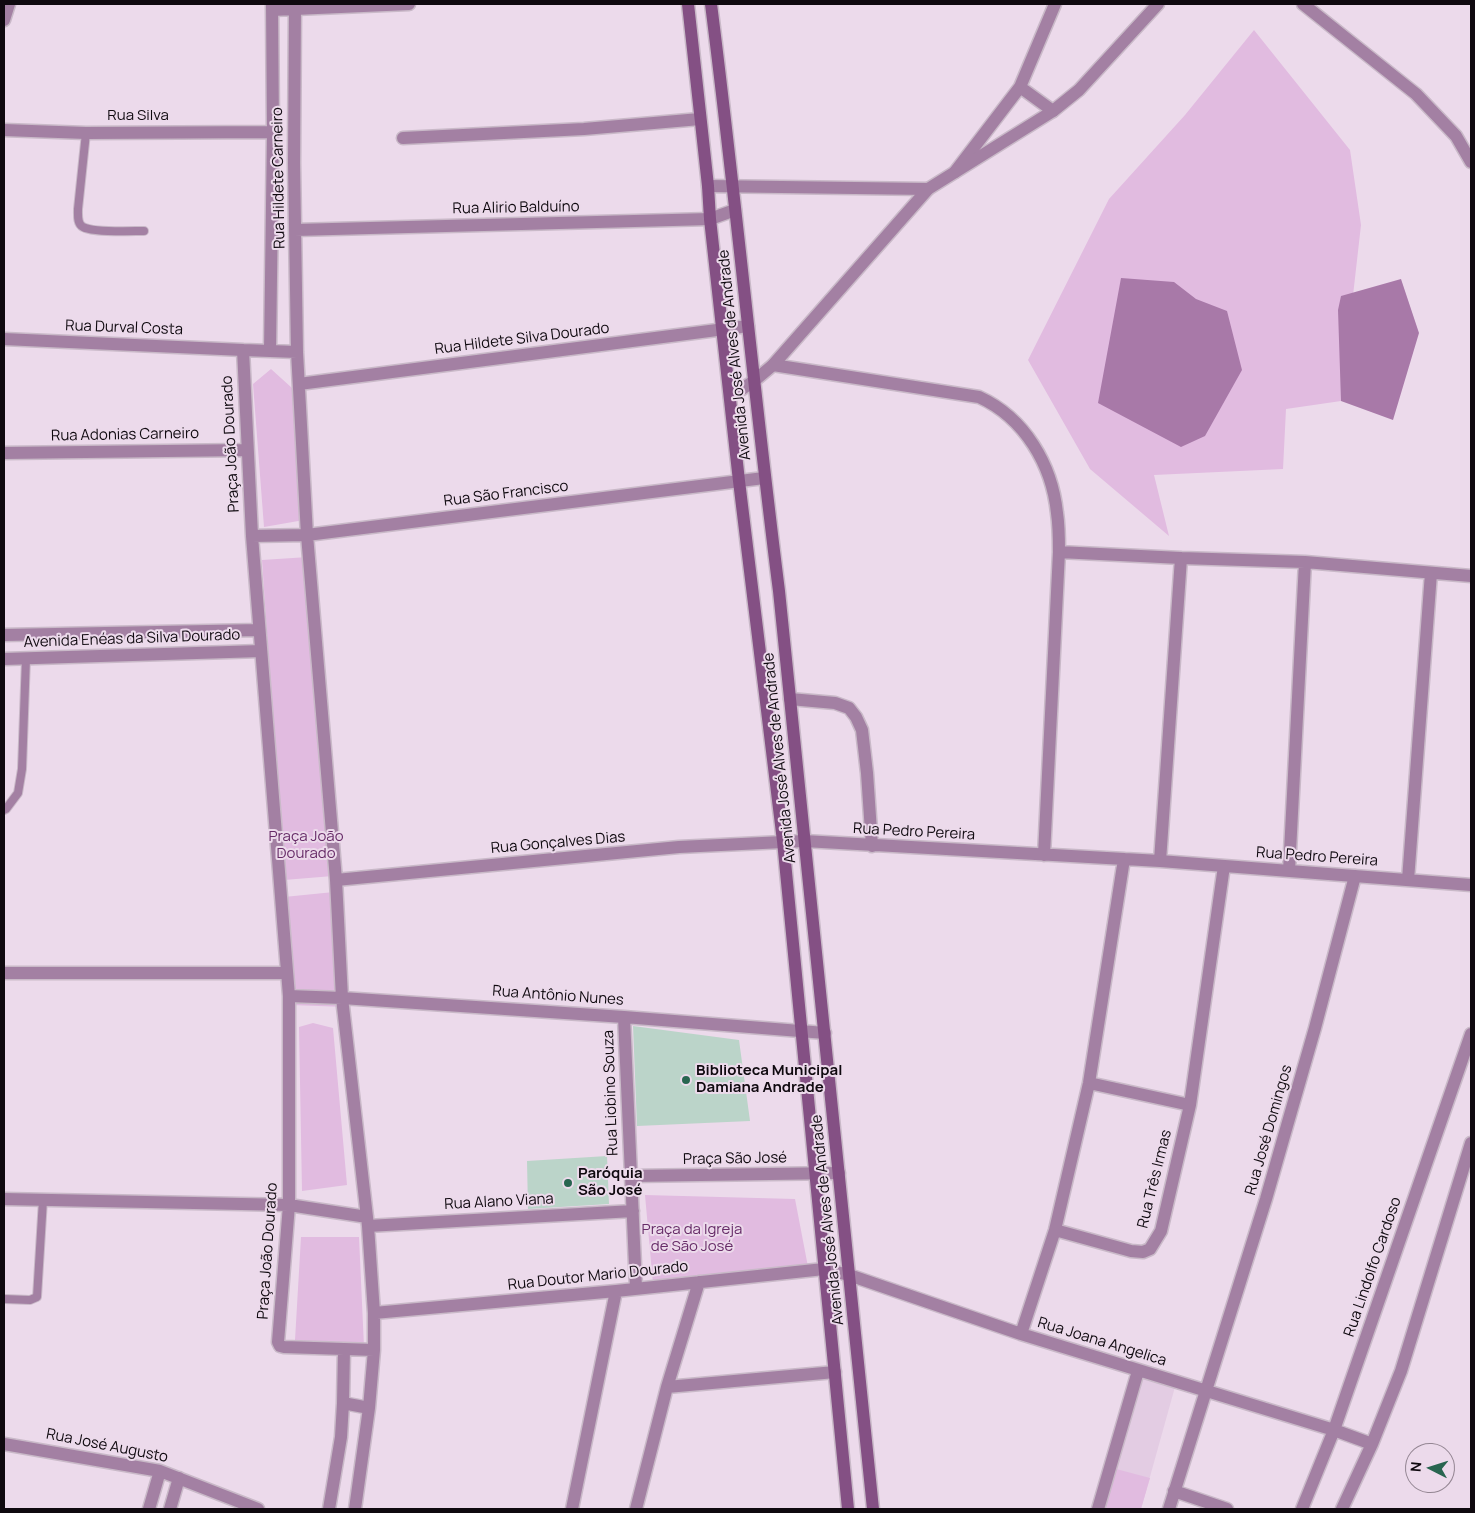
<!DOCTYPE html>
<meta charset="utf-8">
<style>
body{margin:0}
#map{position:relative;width:1475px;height:1513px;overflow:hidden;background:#ecdaeb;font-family:Manrope,sans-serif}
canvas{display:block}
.frame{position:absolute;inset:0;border:5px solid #0f090f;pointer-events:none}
.north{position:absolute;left:1405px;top:1443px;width:50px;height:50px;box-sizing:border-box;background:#ecdaeb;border:1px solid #948693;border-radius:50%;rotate:275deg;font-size:14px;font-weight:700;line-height:20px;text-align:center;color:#0f090f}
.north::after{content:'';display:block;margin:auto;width:18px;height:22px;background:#286550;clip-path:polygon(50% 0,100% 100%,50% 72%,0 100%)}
</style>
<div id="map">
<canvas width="1475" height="1513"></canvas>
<div class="frame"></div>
<div class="north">N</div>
</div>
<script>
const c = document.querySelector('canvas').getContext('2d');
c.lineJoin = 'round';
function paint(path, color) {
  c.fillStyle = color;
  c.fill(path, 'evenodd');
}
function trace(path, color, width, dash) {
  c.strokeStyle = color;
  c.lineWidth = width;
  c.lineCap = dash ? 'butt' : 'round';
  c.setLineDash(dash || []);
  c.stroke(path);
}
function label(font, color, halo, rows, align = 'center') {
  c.font = font + ' Manrope,sans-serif';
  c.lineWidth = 4;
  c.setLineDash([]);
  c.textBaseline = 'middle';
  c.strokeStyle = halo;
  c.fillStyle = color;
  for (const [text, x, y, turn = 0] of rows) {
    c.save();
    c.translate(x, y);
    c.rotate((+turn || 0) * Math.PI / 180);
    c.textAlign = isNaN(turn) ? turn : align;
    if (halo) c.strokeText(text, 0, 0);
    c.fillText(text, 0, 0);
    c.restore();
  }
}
paint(new Path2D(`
 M1130,1375L1175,1387L1141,1509H1093Z`), '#e3cce3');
paint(new Path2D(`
 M1254,30L1350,150L1361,225L1341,401L1286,409L1283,469L1154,475L1169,536L1090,469L1028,360L1109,199L1185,115Z
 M271,369L292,388L304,520L264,527L253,384Z
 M308,557L333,876L284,880L262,560Z
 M334,892L346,1007L291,1005L284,897Z
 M313,1023L333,1028L347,1185L302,1191L299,1027Z
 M645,1195L795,1199L809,1272L653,1284Z
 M301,1237H359L364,1347L295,1340Z
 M1105,1466L1150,1478L1141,1509H1093Z`), '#e1bbe0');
paint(new Path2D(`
 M1121,278L1174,282L1196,299L1227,311L1242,370L1205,436L1181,447L1098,403Z
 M1401,279L1419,333L1393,420L1341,401L1338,310L1341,296Z`), '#a879a8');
paint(new Path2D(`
 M633,1026L739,1040L750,1121L637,1126Z
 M607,1156L609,1204L528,1209L527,1161Z`), '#bbd4c9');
const service = new Path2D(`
 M86,133L78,209C78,215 77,224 83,227C93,233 132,231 144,231
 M4,810L6,809L18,793L22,769L26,658
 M4,1299L30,1300L37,1297L43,1200`);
const minor = new Path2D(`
 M295,4L294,163L297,352L307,535L336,880L342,998L368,1226L374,1313V1350L369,1408L355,1509
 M1303,4L1416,94L1456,136L1471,162
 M272,10L409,4
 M4,20L9,4
 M1020,87L1053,111
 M4,130L86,133L273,132
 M403,138L584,129L700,119
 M955,172L1020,87L1055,4
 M708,186L928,189
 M295,230L710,219L735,210
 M4,339L243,350
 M270,351L273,132L272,4
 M297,352L243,350L252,536L289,996V1205L278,1342L280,1346L284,1347L374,1350
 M773,365L979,397C1025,418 1052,465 1057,513C1059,526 1059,539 1059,552L1044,855
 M299,384L748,326
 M4,453L247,450
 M252,536L307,535L764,478
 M1059,552L1181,558L1305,562L1471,576
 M4,635L259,630
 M4,659L261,651
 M790,699L835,703L849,708L856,717L862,730L867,773L872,846
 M1160,861L1181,558
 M1289,871L1305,562
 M336,880L679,847L804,841L1160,861L1471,885
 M1408,880L1431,573
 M4,973H287
 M289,996L342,998L624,1017L825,1033
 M624,1017L636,1288
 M1190,1105L1224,866
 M631,1176L839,1173
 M4,1199L289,1205L367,1217
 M368,1226L633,1211
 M1055,1230L1131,1251L1143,1252L1150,1249L1161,1231L1190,1105L1089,1083
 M374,1313L616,1291L824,1269L849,1275L1021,1334L1334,1430L1372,1444
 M1021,1334L1055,1230L1089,1083L1124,859
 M667,1387L835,1372
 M343,1403L369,1408
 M4,1444L160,1471L258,1509
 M1174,1491L1227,1509
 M149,1509L160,1471
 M170,1509L179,1478
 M329,1509L341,1437L343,1403L344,1349
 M572,1509L616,1291
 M636,1509L667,1387L699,1282
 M1098,1509L1138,1371
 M1169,1509L1266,1199L1315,1028L1355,876
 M1302,1509L1334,1430L1471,1034
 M1342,1509L1372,1444L1401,1371L1471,1143`);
const tertiary = new Path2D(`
 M730,397L754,381L773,365L928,189L1053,111L1079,90L1158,4`);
const secondary = new Path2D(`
 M688,4L708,186L710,219L739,481L783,841L848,1509
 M711,4C736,199 754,396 779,591L873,1509`);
trace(service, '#c9b9c8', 10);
trace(minor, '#c9b9c8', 15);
trace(tertiary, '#c9b9c8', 15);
trace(secondary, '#c9b9c8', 15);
trace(service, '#a380a3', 8);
trace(minor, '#a380a3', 12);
trace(tertiary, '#a380a3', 12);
trace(secondary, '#845084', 12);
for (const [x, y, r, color] of [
 [686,1080,5,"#286550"],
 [568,1183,5,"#286550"]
]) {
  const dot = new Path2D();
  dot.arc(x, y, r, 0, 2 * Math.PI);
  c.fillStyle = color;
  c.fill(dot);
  trace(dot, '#ecdaeb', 2);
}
label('15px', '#0f090f', '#ecdaeb', [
 ["Rua Silva",138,116],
 ["Rua Hildete Carneiro",279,178,-91],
 ["Rua Alirio Balduíno",516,208,-1],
 ["Rua Durval Costa",124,328,2],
 ["Rua Hildete Silva Dourado",522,339,-7],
 ["Avenida José Alves de Andrade",735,355,-96],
 ["Rua Adonias Carneiro",125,435,-1],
 ["Praça João Dourado",231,444,-93],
 ["Rua São Francisco",506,494,-7],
 ["Avenida Enéas da Silva Dourado",132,639,-2],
 ["Avenida José Alves de Andrade",780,758,-96],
 ["Rua Pedro Pereira",914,832,3],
 ["Rua Gonçalves Dias",558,843,-5],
 ["Rua Pedro Pereira",1317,857,4],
 ["Rua Antônio Nunes",558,996,4],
 ["Rua Liobino Souza",611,1093,-92],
 ["Rua José Domingos",1269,1130,-74],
 ["Praça São José",735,1159,-1],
 ["Rua Três Irmas",1155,1179,-76],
 ["Rua Alano Viana",499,1202,-3],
 ["Avenida José Alves de Andrade",828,1220,-96],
 ["Praça João Dourado",268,1251,-86],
 ["Rua Lindolfo Cardoso",1373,1267,-71],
 ["Rua Doutor Mario Dourado",598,1276,-6],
 ["Rua Joana Angelica",1102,1342,17],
 ["Rua José Augusto",107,1446,11]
]);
label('15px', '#672c68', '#ecdaeb', [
 ["Praça João",306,837],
 ["Dourado",306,854],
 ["Praça da Igreja",692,1230],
 ["de São José",692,1247]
]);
label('bold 15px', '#0f090f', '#ecdaeb', [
 ["Biblioteca Municipal",696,1071],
 ["Damiana Andrade",696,1088],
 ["Paróquia",578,1174],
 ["São José",578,1191]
], 'left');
</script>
